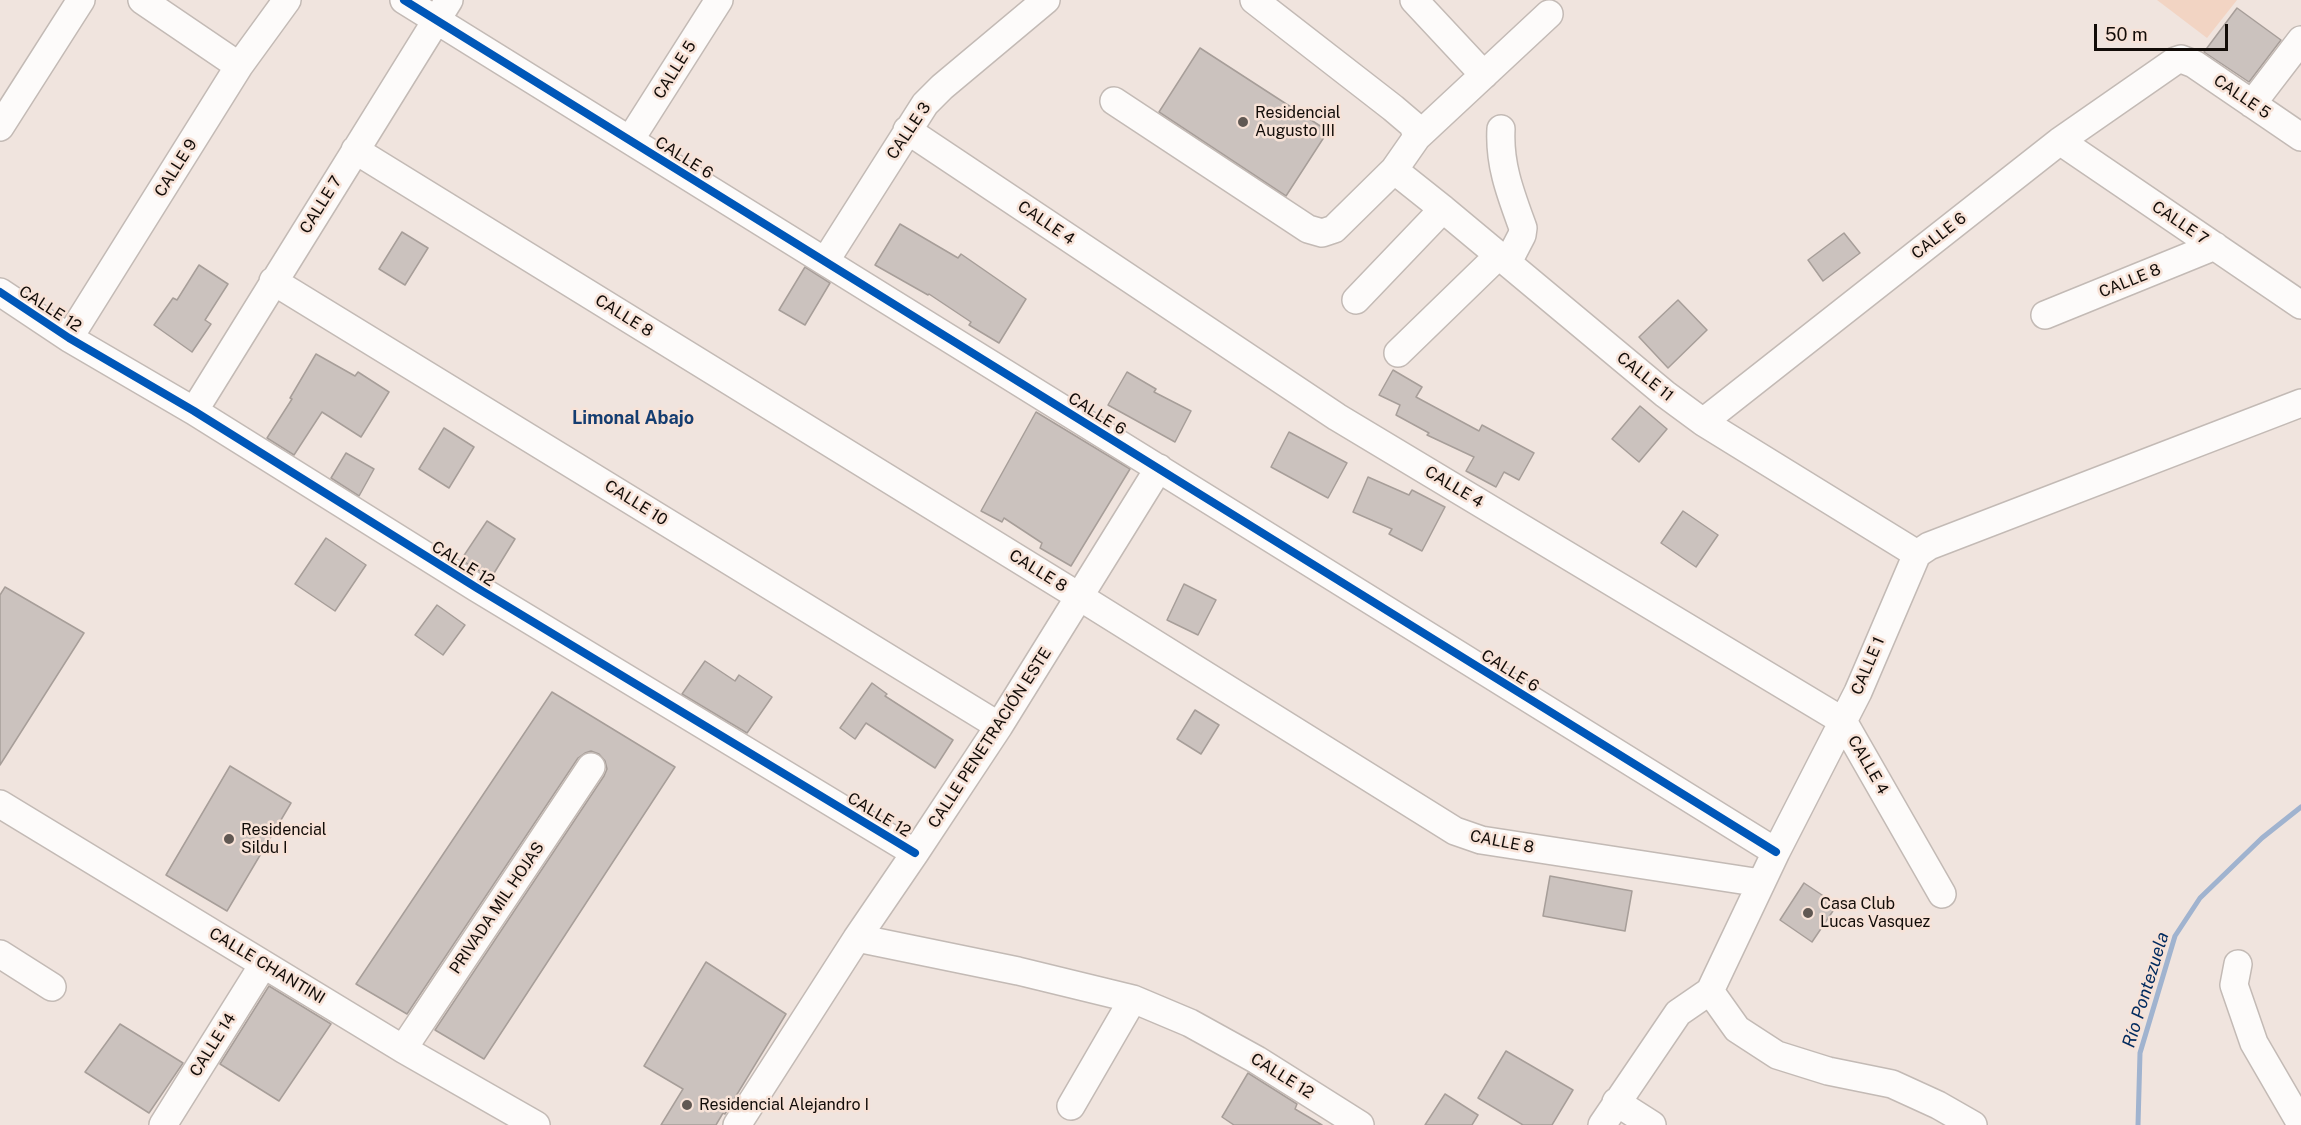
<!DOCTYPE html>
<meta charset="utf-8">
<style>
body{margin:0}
#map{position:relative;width:2301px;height:1125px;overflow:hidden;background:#f0e4de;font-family:"Public Sans",sans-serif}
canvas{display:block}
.scale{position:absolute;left:2094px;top:24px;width:134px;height:27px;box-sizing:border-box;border:3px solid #120c08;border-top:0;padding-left:8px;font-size:18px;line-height:21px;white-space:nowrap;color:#120c08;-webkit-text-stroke:4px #f7e2d7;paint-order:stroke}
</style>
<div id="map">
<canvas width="2301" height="1125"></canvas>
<div class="scale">50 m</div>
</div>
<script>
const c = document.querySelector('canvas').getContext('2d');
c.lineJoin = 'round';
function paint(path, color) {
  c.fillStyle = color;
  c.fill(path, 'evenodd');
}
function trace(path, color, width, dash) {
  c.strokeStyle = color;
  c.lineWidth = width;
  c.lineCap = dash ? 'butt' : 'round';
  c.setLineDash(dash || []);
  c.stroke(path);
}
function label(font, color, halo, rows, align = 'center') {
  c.font = font + ' "Public Sans",sans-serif';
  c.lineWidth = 5;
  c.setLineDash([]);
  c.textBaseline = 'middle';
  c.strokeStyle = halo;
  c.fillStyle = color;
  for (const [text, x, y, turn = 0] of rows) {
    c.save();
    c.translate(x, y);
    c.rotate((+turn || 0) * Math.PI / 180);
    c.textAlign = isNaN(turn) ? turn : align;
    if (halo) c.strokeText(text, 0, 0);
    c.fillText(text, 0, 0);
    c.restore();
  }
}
paint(new Path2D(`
 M2157,0H2237L2207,38Z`), '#f2d4c3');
trace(new Path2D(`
 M2138,1125L2140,1053L2175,936L2200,898L2262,838L2301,807`), '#a0b3cf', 5);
const building = new Path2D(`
 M2237,8L2281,40L2249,82L2204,52Z
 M1200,48L1328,131L1286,196L1159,112Z
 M900,224L958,258L961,254L1026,299L999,343L969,325L971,322L929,294L928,295L875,265Z
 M402,232L428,248L405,285L379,269Z
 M1844,233L1860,253L1823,281L1808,260Z
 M199,265L228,284L205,320L211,324L192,352L154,325L173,298L177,300Z
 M805,267L830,283L805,325L779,310Z
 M1678,300L1707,330L1668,368L1639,337Z
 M316,354L355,376L358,372L389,392L361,437L322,412L294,455L267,438L292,399L290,398Z
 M1393,370L1422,387L1416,397L1479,431L1482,425L1534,453L1519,480L1504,472L1496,487L1466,471L1474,457L1427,435L1429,433L1396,415L1400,405L1379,395Z
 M1127,372L1156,389L1154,392L1191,411L1175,442L1108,405Z
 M1640,406L1667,429L1639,462L1612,439Z
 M1036,412L1130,469L1071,566L1040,548L1042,543L1004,518L1002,522L981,511Z
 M444,428L474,447L449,488L419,469Z
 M1289,432L1347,463L1328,498L1271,467Z
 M346,453L374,469L359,496L331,478Z
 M1368,477L1409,495L1412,490L1445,507L1422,551L1389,534L1392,529L1353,512Z
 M1683,511L1718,535L1696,567L1661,543Z
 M487,521L515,539L491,578L461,560Z
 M326,538L366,565L335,611L295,584Z
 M1184,584L1216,600L1198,635L1167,620Z
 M5,587L84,633L0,765V595Z
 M437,605L465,625L443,655L415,635Z
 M705,661L735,681L739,675L772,697L747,733L682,694Z
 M872,683L887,694L885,696L953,740L935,768L866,723L855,739L840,728Z
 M552,692L675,767L484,1059L435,1030L604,776L607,769L605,761L599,754L591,751L585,753L578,758L407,1014L356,984Z
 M1195,710L1219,725L1201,754L1177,739Z
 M230,766L291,803L227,911L166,875Z
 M1550,876L1632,891L1625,931L1543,916Z
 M1804,883L1837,905L1812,942L1780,920Z
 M706,962L786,1014L725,1114L723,1113L716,1125H661L683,1089L644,1066Z
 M269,986L331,1024L279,1101L220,1064Z
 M120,1024L183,1063L149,1113L85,1072Z
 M1506,1051L1573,1090L1552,1125H1523L1478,1098Z
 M1248,1073L1297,1104L1295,1109L1322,1125H1234L1222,1117Z
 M1445,1094L1478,1115L1472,1125H1425Z`);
paint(building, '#cbc2be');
trace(building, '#a79e99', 1.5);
const minor = new Path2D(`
 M142,0L239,66
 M404,0L1776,852
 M1414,0L1484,75
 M1114,101L1308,229L1322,233L1334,229L1394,170L1417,137L1413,125L1393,108L1254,0
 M2252,104L2301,40
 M0,127L81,0
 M1501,129C1499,165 1511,195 1523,228L1522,235L1508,262
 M907,130L1337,417L1843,721L1942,894
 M1417,137L1549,14
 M630,140L719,0
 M2060,141L2301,305
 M355,150L1080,597L1455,831L1481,840L1761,883
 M1394,170L1443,209L1665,394L1703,422L1917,554
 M826,260L925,104L942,87L1046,0
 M273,281L999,726
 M0,292L69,338L194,411L477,588L915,853
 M1356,300L1443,209
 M2045,315L2215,246
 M69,338L239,66L287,0
 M1398,353L1499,255
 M194,411L449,0
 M1703,422L2060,141L2175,61L2181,59L2194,64L2301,137
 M0,804L403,1049L536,1125
 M857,938L1018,971L1133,999L1190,1023L1257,1060L1360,1125
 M0,954L52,987
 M2238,964L2234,985L2254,1043L2301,1124
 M1710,991L1737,1029L1777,1055L1828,1071L1892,1084L1938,1105L1973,1125
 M403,1049L591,767
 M1616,1102L1652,1125
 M1071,1106L1133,999
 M163,1125L263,965
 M737,1125L857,938L915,853L999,726L1159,468
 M1602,1125L1678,1013L1710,991L1776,852L1858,692L1917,554L1929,546L2301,403`);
trace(minor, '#c3bab5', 30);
trace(minor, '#fdfbfa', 27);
trace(new Path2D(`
 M404,0L1776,852
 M0,292L69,338L194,411L477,588L915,853`), '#0057b8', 8);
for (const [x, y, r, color] of [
 [1243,122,6,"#605853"],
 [229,839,6,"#605853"],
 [1808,913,6,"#605853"],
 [687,1105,6,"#605853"]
]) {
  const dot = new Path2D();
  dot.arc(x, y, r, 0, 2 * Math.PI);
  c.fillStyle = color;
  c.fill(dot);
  trace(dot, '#f7e2d7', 2);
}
label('16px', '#120c08', '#f7e2d7', [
 ["CALLE 5",675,70,-58],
 ["CALLE 5",2242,97,34],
 ["CALLE 3",909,131,-56],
 ["CALLE 6",684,158,32],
 ["CALLE 9",176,168,-58],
 ["CALLE 7",321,205,-58],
 ["CALLE 4",1046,223,34],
 ["CALLE 7",2180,223,34],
 ["CALLE 6",1939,236,-38],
 ["CALLE 8",2130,281,-22],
 ["CALLE 12",50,309,33],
 ["CALLE 8",624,316,32],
 ["CALLE 11",1645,377,39],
 ["CALLE 6",1097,414,32],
 ["CALLE 4",1454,487,31],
 ["CALLE 10",636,503,32],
 ["CALLE 12",463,564,32],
 ["CALLE 8",1038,571,32],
 ["CALLE 1",1868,666,-67],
 ["CALLE 6",1510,671,32],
 ["CALLE PENETRACIÓN ESTE",990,738,-57],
 ["CALLE 4",1868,765,60],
 ["CALLE 12",879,815,31],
 ["CALLE 8",1502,842,11],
 ["PRIVADA MIL HOJAS",497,908,-56],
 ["CALLE CHANTINI",267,966,31],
 ["CALLE 14",213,1045,-58],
 ["CALLE 12",1282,1076,32]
]);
label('16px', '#120c08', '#f7e2d7', [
 ["Residencial",1255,113],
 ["Augusto III",1255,131],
 ["Residencial",241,830],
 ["Sildu I",241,848],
 ["Casa Club",1820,904],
 ["Lucas Vasquez",1820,922],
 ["Residencial Alejandro I",699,1105]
], 'left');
label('bold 18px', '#143d71', '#f7e2d7', [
 ["Limonal Abajo",633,418]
]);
label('italic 18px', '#002a5e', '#f7e2d7', [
 ["Río Pontezuela",2146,990,-73]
]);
</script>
